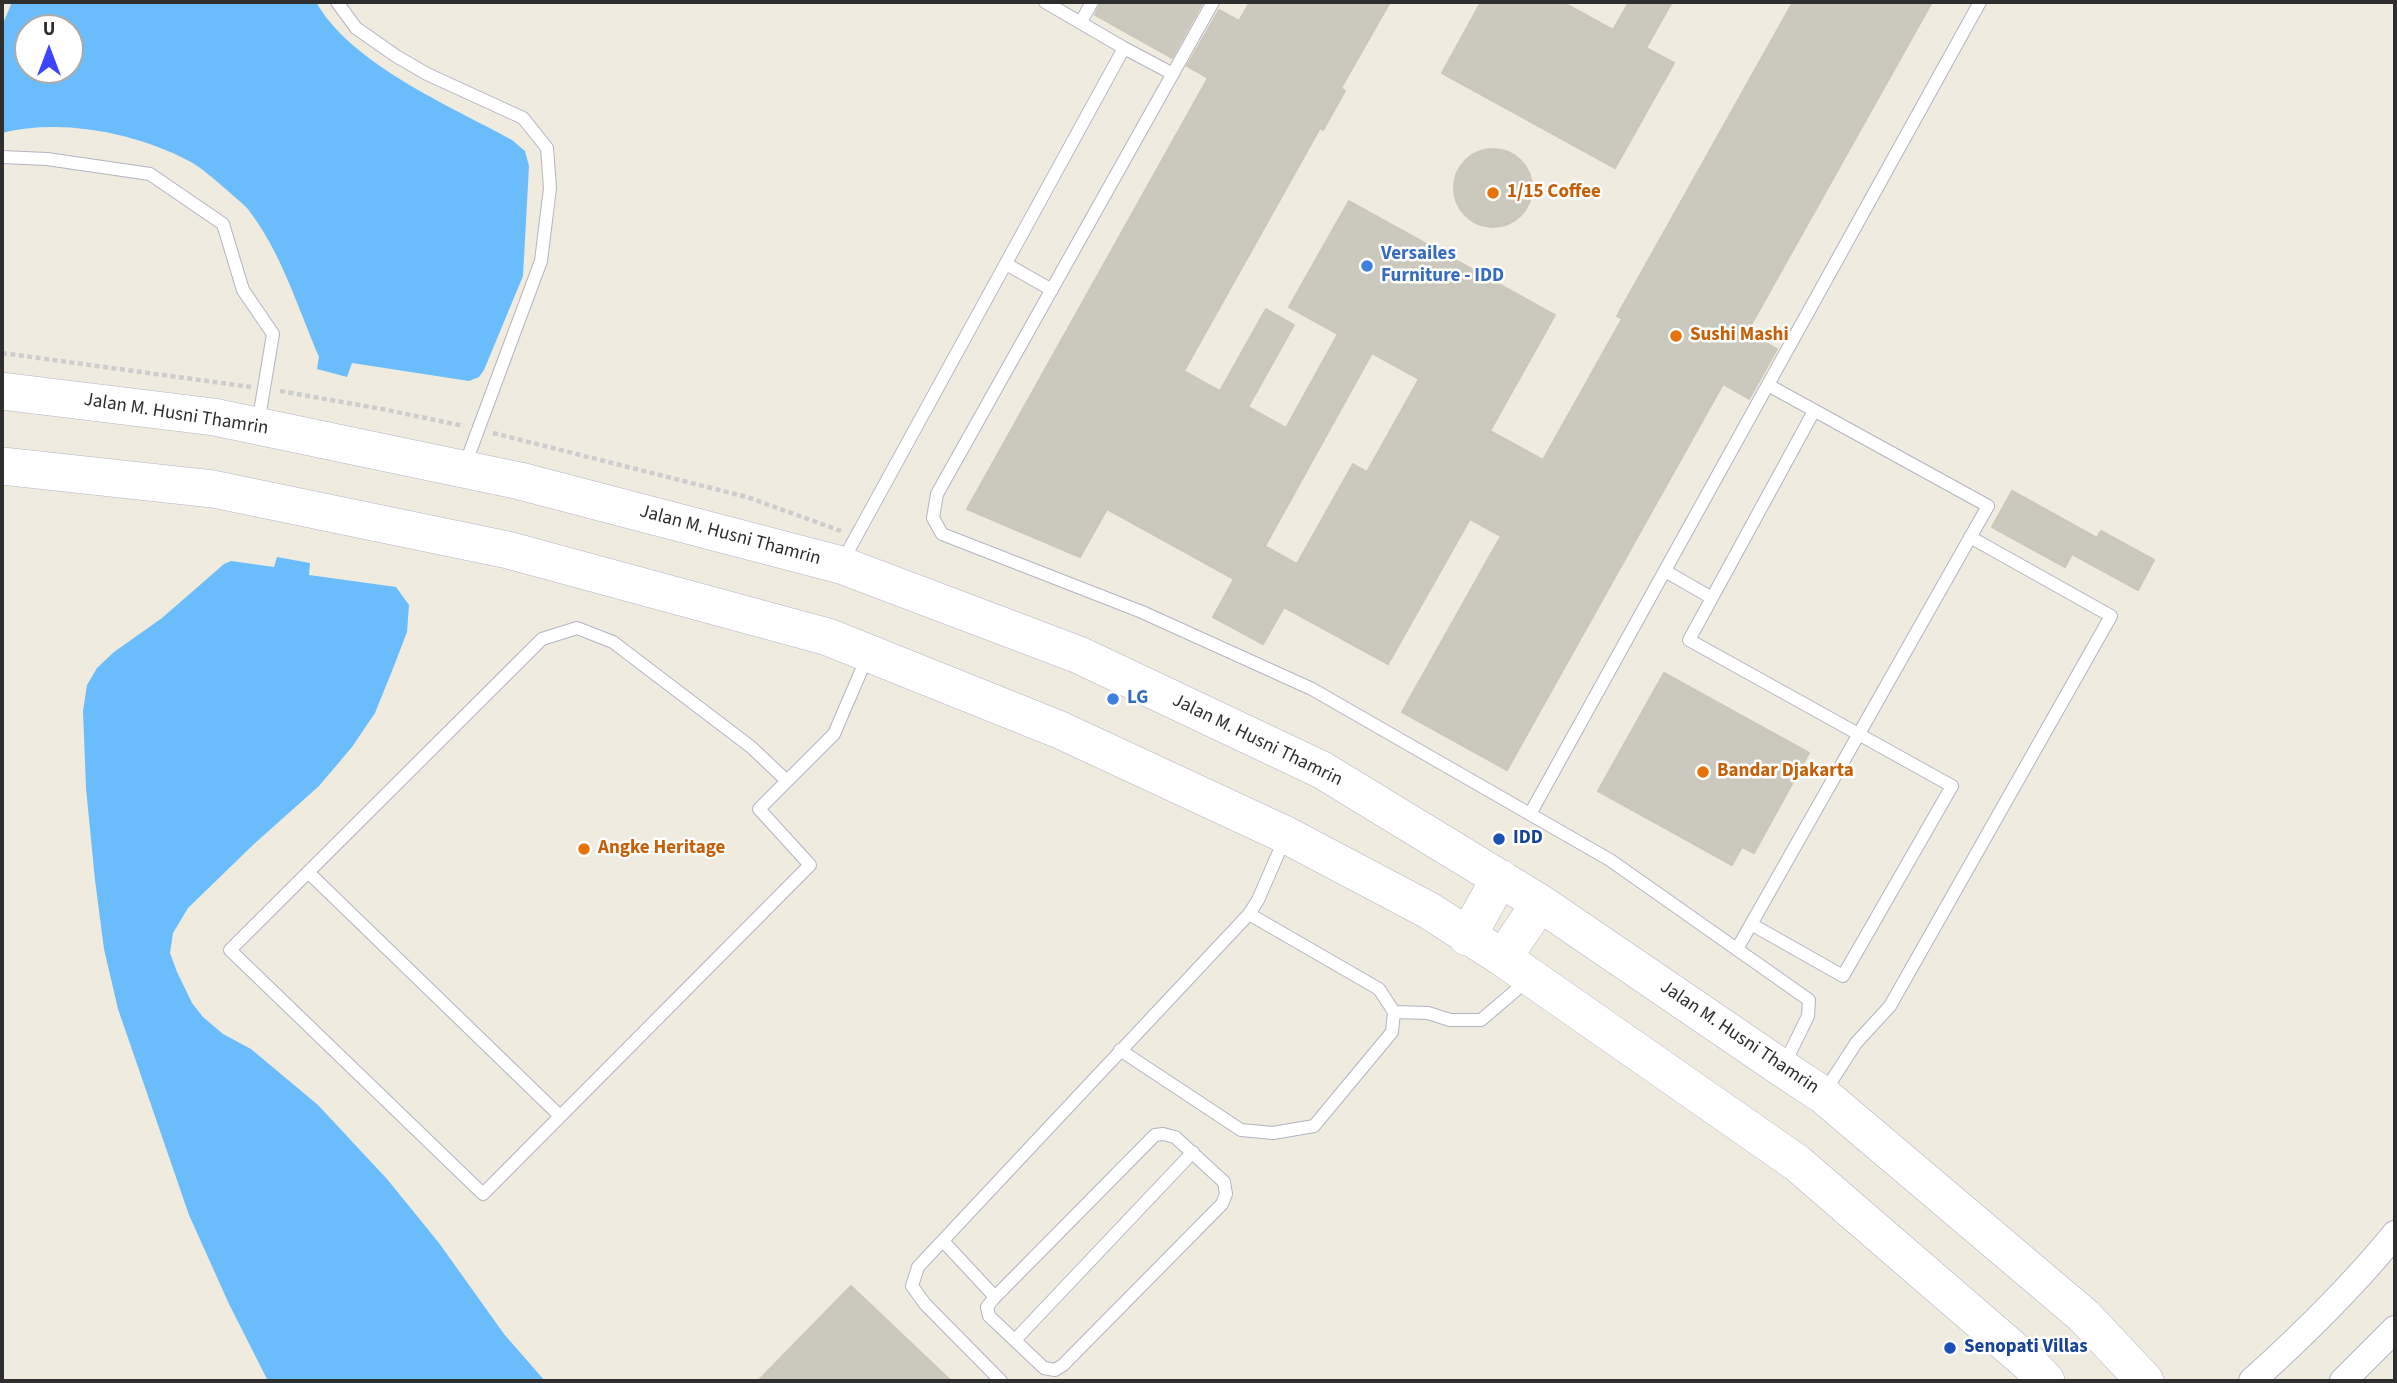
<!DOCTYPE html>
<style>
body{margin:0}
#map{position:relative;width:2397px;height:1383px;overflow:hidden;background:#f0ebdf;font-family:"Source Sans 3",sans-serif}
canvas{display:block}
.frame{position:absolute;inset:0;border:4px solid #2e2e2e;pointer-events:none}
.north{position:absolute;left:14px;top:14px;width:70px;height:70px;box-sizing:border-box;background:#fff;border:2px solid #ababab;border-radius:50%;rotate:0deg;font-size:19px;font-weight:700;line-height:28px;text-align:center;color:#2e2e2e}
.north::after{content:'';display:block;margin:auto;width:24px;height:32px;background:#3d43ff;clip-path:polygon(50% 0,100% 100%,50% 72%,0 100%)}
</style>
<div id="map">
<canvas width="2397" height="1383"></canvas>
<div class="frame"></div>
<div class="north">U</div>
</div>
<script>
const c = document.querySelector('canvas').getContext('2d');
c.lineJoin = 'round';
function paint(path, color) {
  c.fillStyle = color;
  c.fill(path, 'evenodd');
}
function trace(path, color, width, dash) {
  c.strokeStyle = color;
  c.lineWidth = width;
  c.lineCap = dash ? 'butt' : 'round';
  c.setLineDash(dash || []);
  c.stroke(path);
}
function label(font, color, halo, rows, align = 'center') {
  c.font = font + ' "Source Sans 3",sans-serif';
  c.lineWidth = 5;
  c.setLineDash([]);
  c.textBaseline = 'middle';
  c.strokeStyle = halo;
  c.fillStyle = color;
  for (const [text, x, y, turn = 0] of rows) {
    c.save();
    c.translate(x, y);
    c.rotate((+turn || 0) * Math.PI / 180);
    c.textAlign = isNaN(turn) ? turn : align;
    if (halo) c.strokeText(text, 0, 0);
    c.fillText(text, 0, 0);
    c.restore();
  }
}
paint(new Path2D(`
 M12,2H316C352,65 449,105 512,140L525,151L529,166L523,276L484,370L479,377L469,381L352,363L347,377L317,369L319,357C298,308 281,251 247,208C241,202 233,196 227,190C215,180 202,168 189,161C136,133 61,118 2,133V26ZM28,28H70V70H28Z
 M277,557L310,563L309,575L396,587L409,605L407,632L394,666L375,713L352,747L319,786L254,844L188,908L173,933L170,953L177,972L192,1003L203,1017L223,1034L251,1049L318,1105L387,1179L439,1243L504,1334L545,1381H268L229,1304L189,1215L118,1009L104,949L95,880L86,788L83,711L87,685L97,668L114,652L162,618L224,564L231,561L274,567Z`), '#6abdfa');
const building = new Path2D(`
 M1101,2H1203L1172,58L1095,15Z
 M1250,2H1390L1341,88L1345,91L1323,130L1320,128L1184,371L1220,391L1266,309L1294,325L1248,407L1286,428L1338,334L1289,307L1349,201L1555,315L1490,431L1543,460L1622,319L1617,316L1793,2H1932L1747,332L1777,349L1749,399L1723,384L1507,770L1402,712L1501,536L1470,519L1388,664L1284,607L1263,644L1213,617L1234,579L1107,509L1080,557L967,509L1208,78L1187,66L1219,10L1239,21ZM1372,353L1419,379L1367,472L1353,464L1297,564L1265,546Z
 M1481,2H1562L1613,30L1629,2H1672L1646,48L1674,63L1615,168L1442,73Z
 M1454 188a39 39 0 1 1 78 0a39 39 0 1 1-78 0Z
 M2012,491L2097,538L2101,531L2154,560L2138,590L2072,554L2065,567L1992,527Z
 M1664,673L1809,753L1754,853L1742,847L1732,865L1598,791Z
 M851,1286L951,1381H758Z`);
paint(building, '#cbc9be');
trace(building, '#ccc8b8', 2);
const lane = new Path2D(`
 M337,2L356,28L396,56L427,74L523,118L547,148L550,188L541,261L465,465
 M1045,2L1124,48
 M1213,2L937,494L933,518L942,534L1142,612L1312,689L1610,860L1809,1000L1808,1016L1784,1065
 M1081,22L1092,2
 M2,157L47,159L150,174L223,224L243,290L273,334L258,424
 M1006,264L1052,290
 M841,564L1124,48L1173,74
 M1665,571L1712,598
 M787,781L751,747L613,642L577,628L542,639L230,950L483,1194L810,865L759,809L834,734L868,655
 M1530,814L1980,2
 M308,872L560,1116
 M1249,914L1258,900L1285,838
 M1751,924L1843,976L1952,786L1689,640L1814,411
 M1737,949L1988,506L1768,385
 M1394,1012L1428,1013L1450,1020H1481L1528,980
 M1825,1091L1856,1043L1890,1006L2111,616L1970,537
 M1163,1134L1175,1137L1224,1182L1226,1194L1222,1204L1063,1365L1055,1370L1044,1368L989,1316L987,1307L995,1297L1155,1135Z
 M943,1241L995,1297
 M1015,1340L1193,1152
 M1001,1381L925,1304L912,1286L918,1267L1249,914L1379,989L1394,1012L1392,1032L1314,1126L1273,1133L1241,1130L1120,1050`);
const street = new Path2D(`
 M2252,1381C2303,1335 2352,1287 2395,1234
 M2343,1381L2395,1329`);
const secondary = new Path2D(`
 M2,391L214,417L520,481L841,565L1079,655L1322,770L1540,903L1782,1068L1823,1095L2084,1316L2145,1381
 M2,466L213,489L508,550L828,637L1060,730L1286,835L1428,910L1503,958L1797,1163L2031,1365L2046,1381
 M1467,937L1500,878
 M1503,958L1540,903`);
trace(lane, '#b3b4c2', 14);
trace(street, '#b3b4c2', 28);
trace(secondary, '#b3b4c2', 38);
trace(new Path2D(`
 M2,353L251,387
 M280,391L382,409L464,426
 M493,433L747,497L841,531`), '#cdcdcd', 4.5, [5, 3.5]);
trace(lane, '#fff', 12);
trace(street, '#fff', 26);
trace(secondary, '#fff', 37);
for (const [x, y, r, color] of [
 [1493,193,7,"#e8710a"],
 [1367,266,7,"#3f7fe0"],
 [1676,336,7,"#e8710a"],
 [1113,699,7,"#3f7fe0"],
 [1703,772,7,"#e8710a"],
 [1499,839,7,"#1a4fb4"],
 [584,849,7,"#e8710a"],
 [1950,1348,7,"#1a4fb4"]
]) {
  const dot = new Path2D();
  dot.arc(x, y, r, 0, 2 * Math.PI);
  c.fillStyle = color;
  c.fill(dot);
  trace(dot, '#fff', 2.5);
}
label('bold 19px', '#c56008', '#fff', [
 ["1/15 Coffee",1507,193],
 ["Sushi Mashi",1690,336],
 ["Bandar Djakarta",1717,772],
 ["Angke Heritage",598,849]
], 'left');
label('bold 19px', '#366cbe', '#fff', [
 ["Versailes",1381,255],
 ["Furniture - IDD",1381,277],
 ["LG",1127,699]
], 'left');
label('19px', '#2e2e2e', '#fff', [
 ["Jalan M. Husni Thamrin",176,415,9],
 ["Jalan M. Husni Thamrin",730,536,15],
 ["Jalan M. Husni Thamrin",1257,741,26],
 ["Jalan M. Husni Thamrin",1739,1038,34]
]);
label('bold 19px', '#164399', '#fff', [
 ["IDD",1513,839],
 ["Senopati Villas",1964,1348]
], 'left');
</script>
